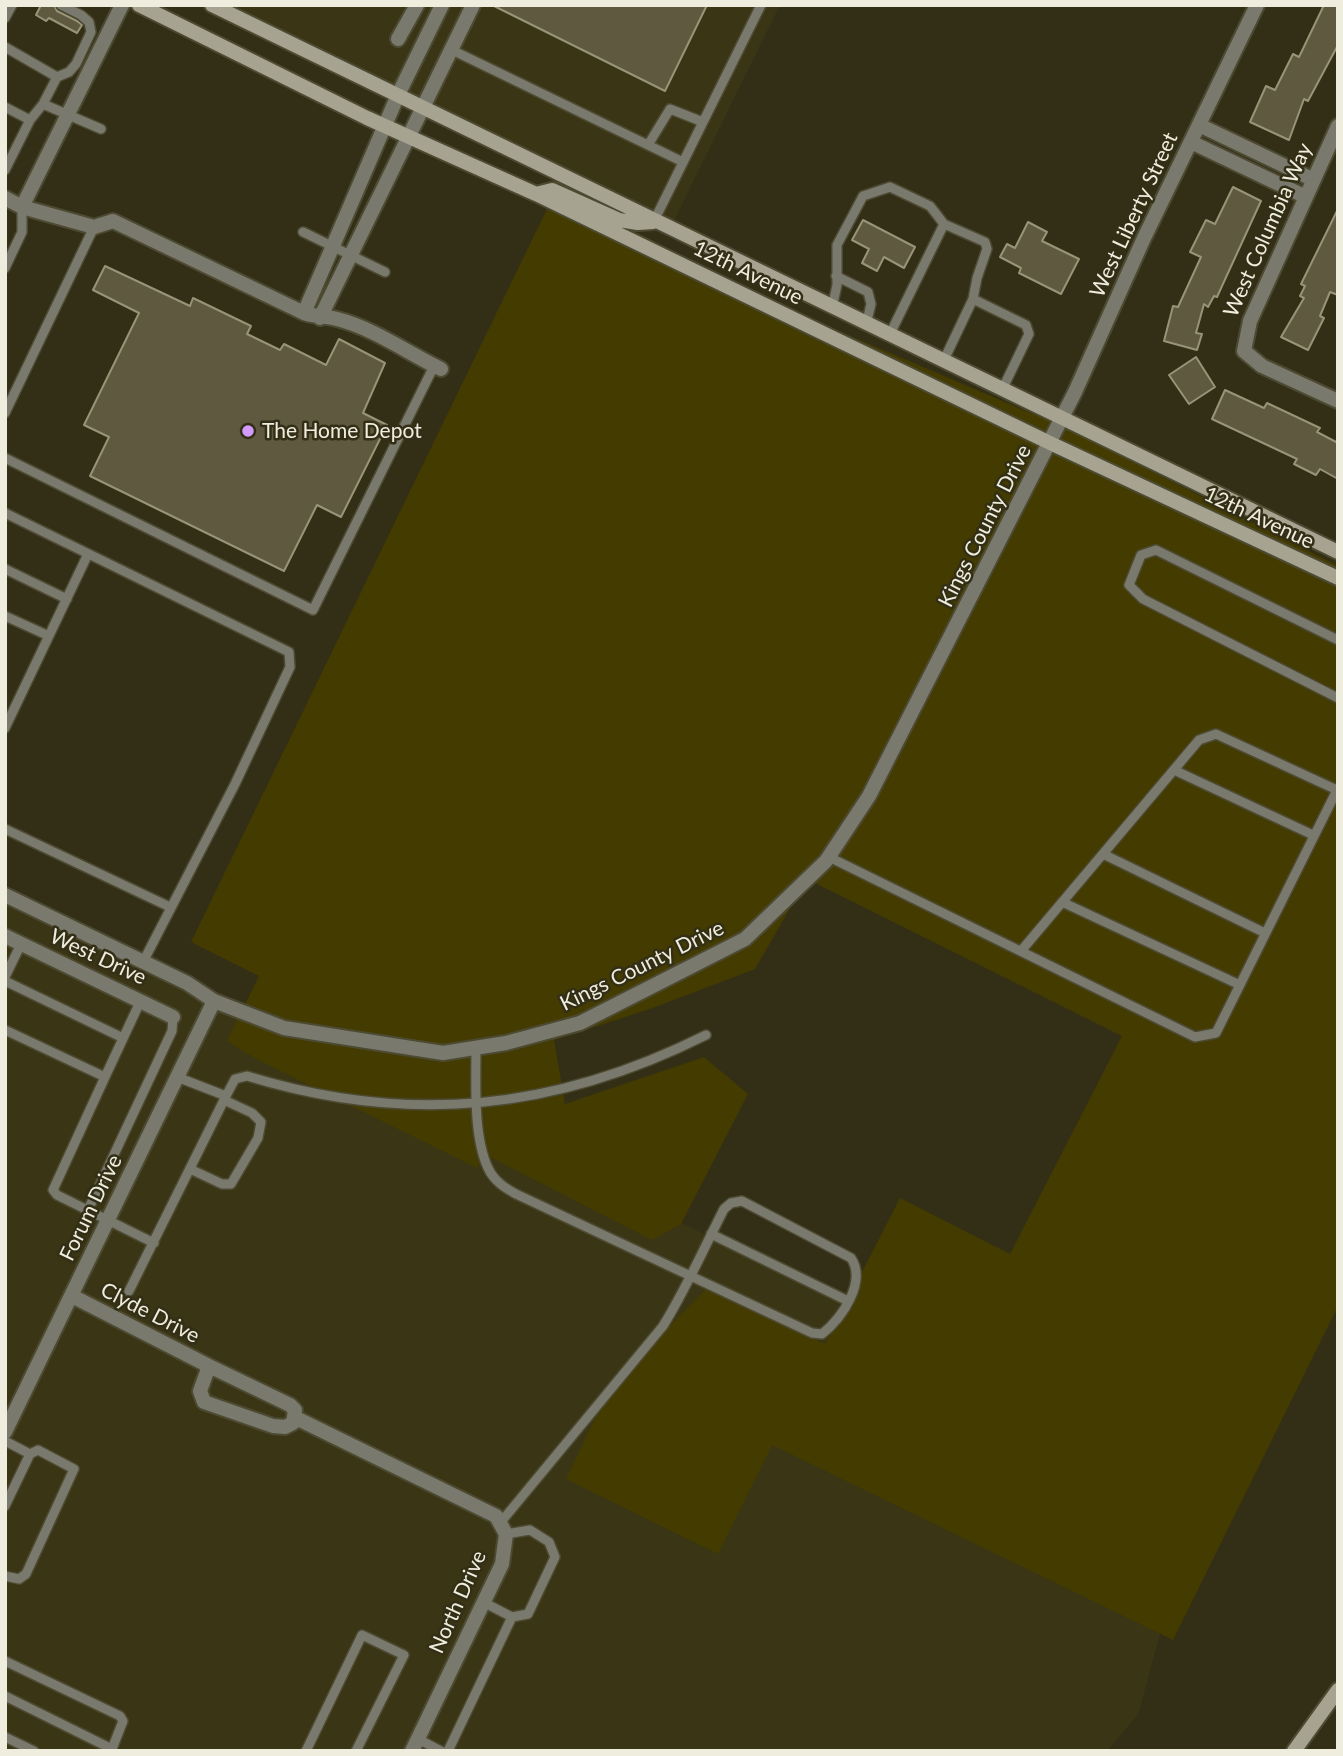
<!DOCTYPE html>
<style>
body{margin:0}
#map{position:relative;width:1343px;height:1756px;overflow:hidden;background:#332f16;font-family:Lato,sans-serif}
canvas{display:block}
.frame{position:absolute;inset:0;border:7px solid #efedde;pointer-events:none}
</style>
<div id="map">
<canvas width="1343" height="1756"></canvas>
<div class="frame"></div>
</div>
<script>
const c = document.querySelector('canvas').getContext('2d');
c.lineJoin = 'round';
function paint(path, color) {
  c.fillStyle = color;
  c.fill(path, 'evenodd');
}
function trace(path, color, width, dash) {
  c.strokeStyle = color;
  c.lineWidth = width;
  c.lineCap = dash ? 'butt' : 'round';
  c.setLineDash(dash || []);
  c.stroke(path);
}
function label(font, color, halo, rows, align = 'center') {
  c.font = font + ' Lato,sans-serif';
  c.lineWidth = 5;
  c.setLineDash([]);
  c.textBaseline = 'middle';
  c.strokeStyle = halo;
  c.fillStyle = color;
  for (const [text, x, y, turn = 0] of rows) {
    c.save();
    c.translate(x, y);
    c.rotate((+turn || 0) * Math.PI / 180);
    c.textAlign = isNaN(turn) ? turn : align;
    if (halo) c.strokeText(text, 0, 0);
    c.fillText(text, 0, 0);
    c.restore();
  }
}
paint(new Path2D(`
 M212,5H780L670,229Z
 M5,895L1203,1476L1138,1715L1107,1751H5Z`), '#3a3514');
paint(new Path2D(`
 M548,207L1066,428L1338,566V1306L1173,1640L772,1445L718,1554L566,1479L610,1387L707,1288L825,1344L900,1198L1010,1254L1122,1036L807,879L755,969L650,1009L554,1040L565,1104L704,1057L748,1094L681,1224L652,1240L484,1154L477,1168L256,1059L227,1041L259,976L191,942Z`), '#443b00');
const building = new Path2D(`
 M41,5H54L57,11L77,21L82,25L77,33L49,18L46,21L36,15Z
 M492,5H707L665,91Z
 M1324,5H1338V45L1308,101L1304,99L1289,140L1250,122L1266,86L1275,90L1293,54L1299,57Z
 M1233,187L1261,201L1217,297L1214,296L1208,307L1204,304L1196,333L1202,334L1197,350L1164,341L1173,306L1178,307L1201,257L1190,252L1206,220L1215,224Z
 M1338,209V295L1330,292L1320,316L1324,318L1308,350L1281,337L1304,298L1300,296L1305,286L1301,284Z
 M863,220L915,247L904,268L884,257L877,271L862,263L869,249L852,240Z
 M1028,222L1047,232L1042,241L1079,259L1061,294L1019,273L1021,268L1000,257L1007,244L1015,248Z
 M105,266L190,306L193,298L251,326L247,334L280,350L284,344L326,365L339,339L385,363L363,413L387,425L341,517L317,505L284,571L90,476L109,437L84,425L139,313L93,290Z
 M1196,357L1215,387L1189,404L1169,375Z
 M1225,390L1264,408L1267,403L1320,428L1317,432L1338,443V479L1320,469L1316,475L1294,464L1297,459L1212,419Z`);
paint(building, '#5e593f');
trace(building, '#989478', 2);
const lane = new Path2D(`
 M5,18L12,5
 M5,47L57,77
 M452,50L683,162
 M43,104L57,77L69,72L76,64L91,32L89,22L81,15L61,5
 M5,107L30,120
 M648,145L670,109L703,122
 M5,170L30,120L43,104L101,129
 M654,221L761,5
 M303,232L385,272
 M5,268L22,232V207
 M836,276L868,292L871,304L866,325
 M832,308L837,285V245L863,196L890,187L930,206L944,224
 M889,336L944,224L985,242L987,249L977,278L973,299
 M943,362L973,299L1026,325L1029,334L1002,390
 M5,413L94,227
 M5,458L313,610L434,366
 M5,513L289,652L290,667L235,784L143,962
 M5,569L67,599
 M5,616L49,636
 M1338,640L1156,550L1141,555L1129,585L1143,599L1338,698
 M5,728L88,554
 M1174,770L1313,835
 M5,829L170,907
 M1103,854L1265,933
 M829,857L1195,1037L1216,1033L1338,788
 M1062,902L1240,985
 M1021,951L1199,740L1216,734L1337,790
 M5,977L21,944
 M5,981L123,1038
 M5,1030L105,1077L53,1190L57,1195L154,1243
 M476,1048C476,1083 473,1136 488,1168C494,1181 505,1188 516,1194L812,1333L822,1334C842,1318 867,1282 851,1258L742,1201L731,1203L724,1209C704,1248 686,1289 663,1326L501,1522
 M105,1077L141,1000
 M177,1077L226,1096L235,1079L247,1076C410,1126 556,1110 706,1035
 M190,1169L222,1184H231L258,1138L261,1122L252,1113L224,1100
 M88,1210L172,1031L173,1017
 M711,1234L848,1301
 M129,1291L226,1096
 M5,1441L30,1454L38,1450L74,1469L26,1574L19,1579L5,1576
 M5,1506L30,1454
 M483,1602L512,1617L528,1614L555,1557L549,1542L530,1530L506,1534
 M5,1661L120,1716L123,1721L112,1749L5,1696
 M5,1737L34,1751
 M418,1739L441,1751
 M306,1751L362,1635L404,1655L356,1751
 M448,1751L512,1617`);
const street = new Path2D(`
 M398,39L417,5
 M1199,125L1312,179
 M1338,126L1250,321L1244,351L1262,366L1338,401
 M1191,142L1304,196
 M5,198L22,207L122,5
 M22,207L94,227L113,221L304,313C316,317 326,316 337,319C373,328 408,353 441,369
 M304,313L398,95L442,5
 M320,318L473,5
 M5,895L187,983L214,1001L284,1028L443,1053L506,1043L580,1023L745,939L826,861L869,796L1075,392L1144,238L1257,5
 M5,936L173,1017
 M72,1296L209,1366
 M209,1366L290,1405L295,1410L293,1423L285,1427L273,1426L204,1402L200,1391Z
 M296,1418L496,1516L506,1534L502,1564L412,1751
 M5,1432L214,1001`);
const secondary = new Path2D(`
 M139,5L367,118L536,194L1050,443L1338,578
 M212,5L1338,552
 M536,194L552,190L619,220L638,223L653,222
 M1294,1751L1338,1690`);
trace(lane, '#4d4a32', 12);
trace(street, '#4d4a32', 18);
trace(secondary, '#4d4a32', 18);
trace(lane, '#7a796d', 9);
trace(street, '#7a796d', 14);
trace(secondary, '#a6a390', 14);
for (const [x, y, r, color] of [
 [248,431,7,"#d39cfc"]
]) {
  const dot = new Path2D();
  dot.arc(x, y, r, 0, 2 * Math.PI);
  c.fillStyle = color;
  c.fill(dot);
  trace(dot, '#332f16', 2.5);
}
label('21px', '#efedde', '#332f16', [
 ["West Liberty Street",1134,215,-65],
 ["West Columbia Way",1268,230,-66],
 ["12th Avenue",748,273,26],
 ["12th Avenue",1259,518,25],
 ["Kings County Drive",985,526,-63],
 ["West Drive",98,957,25],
 ["Kings County Drive",642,966,-26],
 ["Forum Drive",91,1208,-64],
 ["Clyde Drive",150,1313,27],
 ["North Drive",458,1602,-66]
]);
label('21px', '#efedde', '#332f16', [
 ["The Home Depot",262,431]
], 'left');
</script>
